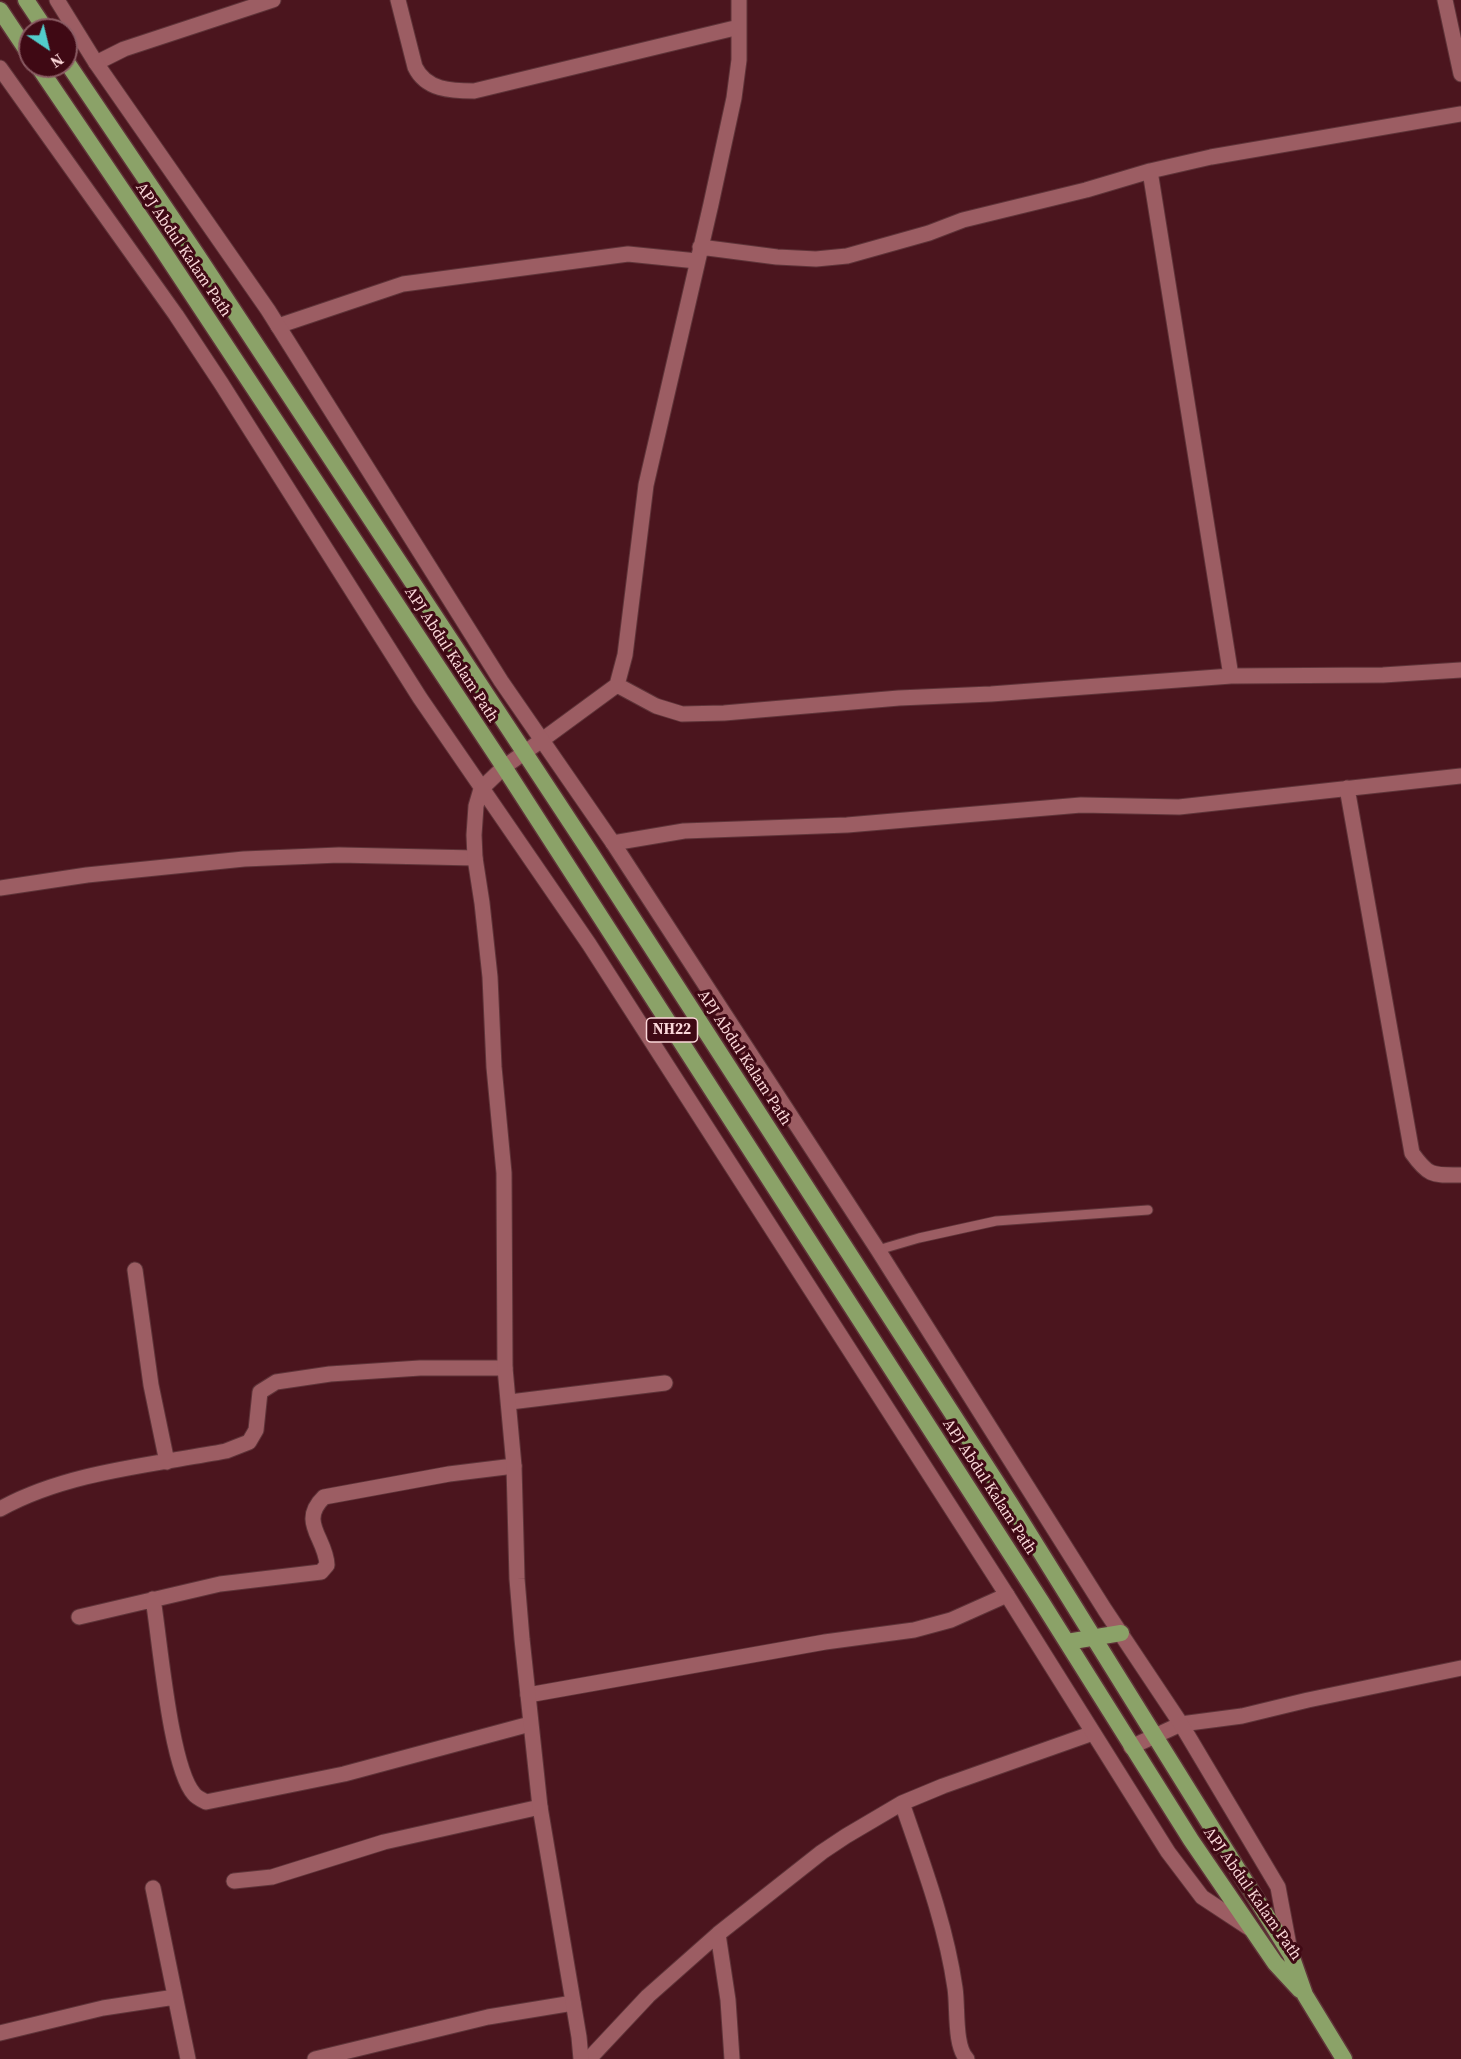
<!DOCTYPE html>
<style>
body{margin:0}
#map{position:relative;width:1461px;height:2059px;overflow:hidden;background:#4b151e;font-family:"Source Serif 4",serif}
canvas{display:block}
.north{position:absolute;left:18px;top:18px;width:60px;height:60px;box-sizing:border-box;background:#3f0914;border:2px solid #8a5b63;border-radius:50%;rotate:145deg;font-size:16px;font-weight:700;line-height:24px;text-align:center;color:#fbd7d9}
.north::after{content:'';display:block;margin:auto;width:21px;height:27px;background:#52cdcb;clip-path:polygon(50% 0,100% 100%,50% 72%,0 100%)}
</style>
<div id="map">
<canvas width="1461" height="2059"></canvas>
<div class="north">N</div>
</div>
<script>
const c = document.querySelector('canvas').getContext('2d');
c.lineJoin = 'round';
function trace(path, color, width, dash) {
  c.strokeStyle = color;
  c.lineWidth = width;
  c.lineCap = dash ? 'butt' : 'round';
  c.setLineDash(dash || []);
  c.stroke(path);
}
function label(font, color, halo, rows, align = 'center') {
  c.font = font + ' "Source Serif 4",serif';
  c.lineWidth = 6;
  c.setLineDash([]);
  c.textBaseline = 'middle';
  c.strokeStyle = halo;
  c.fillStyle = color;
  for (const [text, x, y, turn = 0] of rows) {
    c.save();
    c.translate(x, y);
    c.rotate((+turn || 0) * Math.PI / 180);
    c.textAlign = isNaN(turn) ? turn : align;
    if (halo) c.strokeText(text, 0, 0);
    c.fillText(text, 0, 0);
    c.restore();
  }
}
const service = new Path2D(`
 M878,1250L919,1238L996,1221L1148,1210`);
const minor = new Path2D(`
 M398,0L415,67C426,90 451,91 474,91L739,27
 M1445,0L1461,74
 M96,63L124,49L273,0
 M1150,171L1231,676
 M700,247L777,257L816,259L847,256L929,233L963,220L1086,190L1150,171L1211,157L1461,114
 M278,326L403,284L628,254L697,261
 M617,685L656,706L682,714L724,713L899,698L991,694L1231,676L1383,675L1461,670
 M542,740L617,685L625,655L646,485L711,204L734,98L739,60V0
 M1347,788L1412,1153C1429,1177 1433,1175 1461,1175
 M613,843L684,831L847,825L1081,805L1179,807L1461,776
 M0,888L87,875L244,859L339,855L475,858
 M135,1270L151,1385L167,1462
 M510,1402L665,1383
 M0,1509C66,1472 152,1465 226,1451L249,1442L256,1430L260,1392L276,1382L330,1374L420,1368H505
 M153,1599C160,1640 170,1767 194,1794C196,1797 202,1800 206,1802L344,1774L530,1724
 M79,1617L220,1584L321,1572L327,1565C326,1538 298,1522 324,1497L449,1474L514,1466
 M528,1695L825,1642L914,1630L951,1620L1007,1595
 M1131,1747L1181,1724L1242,1716L1308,1700L1461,1668
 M902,1803C923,1864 946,1925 955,1988C958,2007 954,2046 967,2059
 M234,1881L272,1877L384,1842L540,1807
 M153,1888L188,2059
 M718,1934L728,2000L732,2059
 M0,2033L103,2008L175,1997
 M315,2059L488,2017L573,2003
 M589,2059L648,1996L718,1934L822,1852L846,1836L902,1803L943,1786L1093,1733`);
const tertiary = new Path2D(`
 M57,0L96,63L268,310L501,681L613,843L878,1250L1105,1610L1181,1724L1278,1887L1290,1951
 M0,68L176,315L221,383L420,698L589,944L1007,1595L1168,1852L1202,1897L1249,1928
 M542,740L504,767L481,789L476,806L474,835L475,858L482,903L490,977L494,1067L504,1173L505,1368L514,1466L517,1579L522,1639L540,1807L579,2037L581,2059`);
const trunk = new Path2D(`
 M26,0L46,30
 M0,10L30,55
 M66,61L197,255L592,855L1010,1503L1291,1955L1305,1995L1344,2059
 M38,66L160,246L504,767L1041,1601L1191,1840L1275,1963L1300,1990
 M1067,1642L1121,1633`);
trace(service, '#5f3439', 11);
trace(minor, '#5f3439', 17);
trace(tertiary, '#5f3439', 17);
trace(trunk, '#5f3439', 19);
trace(service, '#9c5d63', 9);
trace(minor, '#9c5d63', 15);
trace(tertiary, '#9c5d63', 15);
trace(trunk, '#8ba268', 16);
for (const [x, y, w] of [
 [672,1030,51]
]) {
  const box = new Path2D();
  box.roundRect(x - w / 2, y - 12, w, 24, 4.5);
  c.fillStyle = '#3f0914';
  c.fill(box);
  trace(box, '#fbd7d9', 1.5);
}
label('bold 15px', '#fbd7d9', null, [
 ["NH22",672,1030]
]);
label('16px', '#fbd7d9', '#3f0914', [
 ["APJ Abdul Kalam Path",183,250,56],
 ["APJ Abdul Kalam Path",451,655,57],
 ["APJ Abdul Kalam Path",744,1058,57],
 ["APJ Abdul Kalam Path",989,1487,57],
 ["APJ Abdul Kalam Path",1252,1894,55]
]);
</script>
